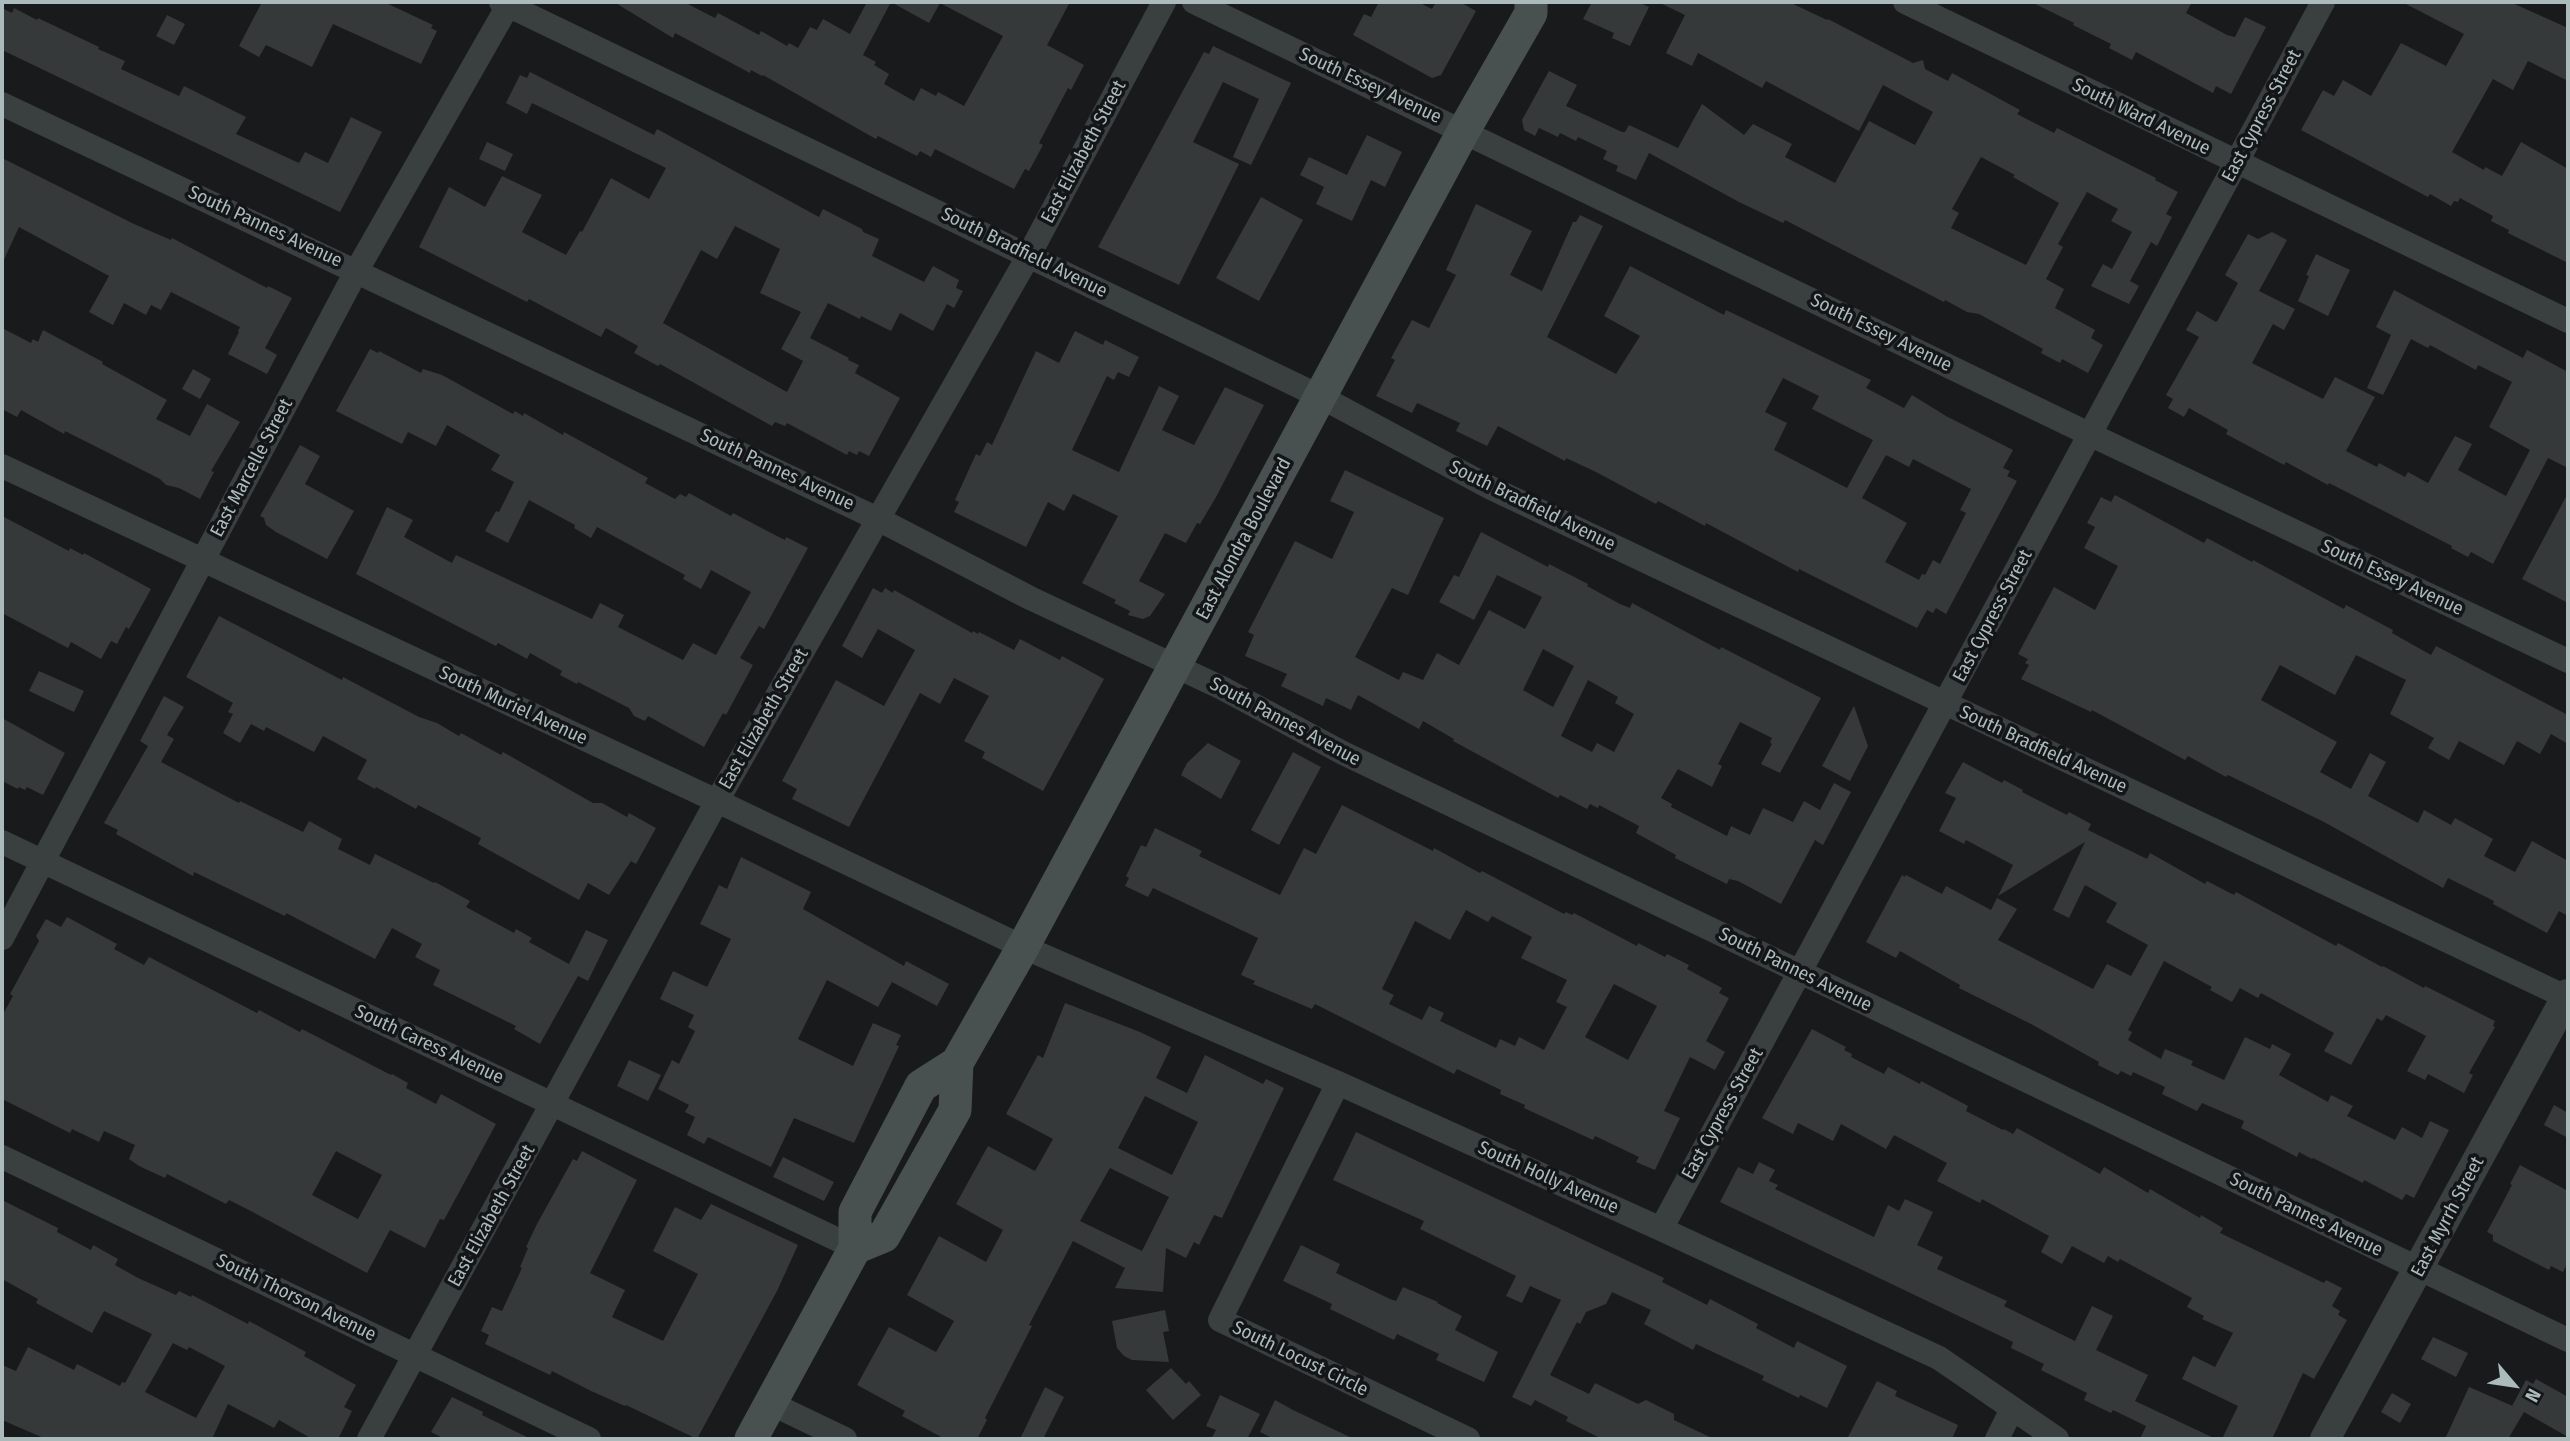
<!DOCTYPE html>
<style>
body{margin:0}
#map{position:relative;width:2570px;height:1441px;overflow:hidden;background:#191a1b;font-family:"Fira Sans Condensed",sans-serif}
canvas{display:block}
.frame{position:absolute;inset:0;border:4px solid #abbbbb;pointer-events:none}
.north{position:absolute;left:2479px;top:1350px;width:70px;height:70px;-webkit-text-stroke:5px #141516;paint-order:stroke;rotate:119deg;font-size:19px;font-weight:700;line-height:28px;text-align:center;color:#abbbbb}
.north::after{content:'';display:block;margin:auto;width:24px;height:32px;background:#abbbbb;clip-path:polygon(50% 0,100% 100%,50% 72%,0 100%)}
</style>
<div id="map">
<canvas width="2570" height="1441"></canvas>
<div class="frame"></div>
<div class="north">N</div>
</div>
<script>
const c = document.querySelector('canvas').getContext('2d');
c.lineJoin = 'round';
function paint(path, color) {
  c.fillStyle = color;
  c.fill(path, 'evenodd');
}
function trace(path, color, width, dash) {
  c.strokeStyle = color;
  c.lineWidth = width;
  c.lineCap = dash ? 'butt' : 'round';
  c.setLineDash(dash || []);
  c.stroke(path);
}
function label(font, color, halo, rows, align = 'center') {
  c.font = font + ' "Fira Sans Condensed",sans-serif';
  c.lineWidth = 7;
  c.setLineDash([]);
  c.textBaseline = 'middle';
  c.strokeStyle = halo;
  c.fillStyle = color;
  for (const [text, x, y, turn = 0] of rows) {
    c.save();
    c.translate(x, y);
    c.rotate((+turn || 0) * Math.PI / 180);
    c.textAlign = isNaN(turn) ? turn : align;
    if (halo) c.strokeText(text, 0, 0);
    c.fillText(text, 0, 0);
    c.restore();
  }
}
paint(new Path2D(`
 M262,2H384L433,25L431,28L437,31L421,64L333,24L312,67L266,45L259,57L239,46Z
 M614,2H684L715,18L718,13L759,35L761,31L787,46L789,43L798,48L810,27L817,30L823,19L850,34L867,2H1070L1047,45L1084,65L1071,90L1068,88L1039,143L1043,145L1029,171L1025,169L1014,189L935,149L931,157L920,151L917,156L878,136L876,139L763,75L762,76L751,70L750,73L675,33L673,38ZM891,2L929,23L940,3L1003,36L964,106L938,92L936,96L921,88L914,101L884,84L889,74L874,65L876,62L863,55Z
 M1379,2H1418L1432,9L1436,2H1460L1476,11L1441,75L1432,78L1353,35L1364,14L1371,17Z
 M1592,2H1638L1649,7L1630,46L1612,38L1614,33L1583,19Z
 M1658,2H1789L1827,20L1828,19L1913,63L1923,60L1925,69L1948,81L1952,73L2020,110L2017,114L2054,133L2057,128L2156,178L2155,180L2178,192L2166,214L2172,217L2157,246L2151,242L2130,281L2139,286L2129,304L2091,286L2103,264L2112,269L2132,232L2111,221L2118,209L2087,192L2058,244L2063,247L2046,279L2064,289L2055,308L2095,330L2091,338L2103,345L2088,373L2062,359L2060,363L2041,353L2043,349L1979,314L1967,312L1945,300L1944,302L1785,220L1783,223L1739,202L1649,153L1636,180L1616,171L1618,166L1603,159L1607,151L1578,137L1576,141L1560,133L1558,137L1539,128L1535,136L1524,130L1522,120L1549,71L1577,85L1566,106L1622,132H1625L1629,125L1678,148L1702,104L1744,135L1753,124L1792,144L1785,157L1835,183L1869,121L1915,145L1933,112L1883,85L1859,131L1766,81L1762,88L1698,53L1692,66L1666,53L1685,15ZM1981,157L2015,175L2013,177L2059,203L2026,265L1951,228L1959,213L1952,209Z
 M2031,2H2192L2186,13L2227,35L2235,37L2245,17L2266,27L2231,94L2216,86L2213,93L2136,52L2132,60L2109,48L2111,44L2073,25L2074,23Z
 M2402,2H2510L2568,28V81L2528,61L2513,90L2493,79L2452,152L2484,170L2485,167L2502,176L2521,142L2568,169V263L2508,233L2509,230L2491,221L2493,216L2460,198L2458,202L2454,201L2451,206L2430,194L2428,197L2301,130L2323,90L2334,96L2343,80L2371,96L2401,43L2446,66L2464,34Z
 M2,8L12,13L14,8L37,20L38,18L99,47L98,49L125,61L121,69L179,96L184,86L246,117L236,134L299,163L305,152L328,163L351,117L382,132L340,212L2,50Z
 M167,15L185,24L174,45L156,36Z
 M1213,46L1291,83L1251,165L1233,157L1259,99L1223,82L1193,142L1239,164L1179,285L1098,247L1204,52L1209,54Z
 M530,72L654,135L657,129L819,217L823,209L862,229L863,232L879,239L872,256L924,282L933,266L959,280L956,288L963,291L954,308L947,304L933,331L900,313L891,331L861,316L860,319L828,303L810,338L849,358L848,360L859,365L855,373L900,398L869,456L859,451L857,455L849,451L847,455L787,423L785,426L775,422L772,426L660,364L658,366L634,353L638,346L606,328L601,337L529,299L527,302L419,247L449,187L485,207L502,176L542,195L522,232L566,255L580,231L582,232L611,178L649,199L666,168L532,103L527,114L506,103L520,75L527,78ZM735,226L780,249L760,293L801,312L781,349L803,361L787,392L663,323L701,250L717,259Z
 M1367,135L1402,152L1385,187L1371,180L1352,221L1316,204L1324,187L1300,175L1309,157L1347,175Z
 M487,142L513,154L505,171L479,159Z
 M2,158L134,224L171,240L172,238L267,288L268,286L292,298L265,348L277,355L267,374L228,354L239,332L238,331L240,327L171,292L161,310L151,305L146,315L124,303L113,325L89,312L109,276L19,227L2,264Z
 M1261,197L1303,220L1259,301L1216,278Z
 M1476,204L1532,231L1510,275L1542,291L1573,222H1576L1580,215L1603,226L1547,337L1616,374L1640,336L1604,316L1630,266L1724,315L1726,310L1871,380L1866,388L1904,408L1912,395L1946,416L2013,450L2003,468L2010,471L2007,476L2017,481L1946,614L1936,608L1933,613L1927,610L1917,628L1799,569L1798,572L1706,523L1705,526L1658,501L1656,504L1596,472L1566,458L1565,461L1498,426L1487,446L1456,431L1460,423L1417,403L1412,413L1376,396L1395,360L1391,358L1412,320L1429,328L1456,275L1446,270ZM1783,378L1819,396L1812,409L1873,440L1847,488L1774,450L1787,423L1765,412ZM1886,455L1909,467L1913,459L1971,489L1960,510L1966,513L1940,564L1933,560L1925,575L1922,574L1919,580L1885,562L1907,523L1862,498Z
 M2272,232L2287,240L2259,291L2295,309L2284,330L2273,324L2252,363L2323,399L2335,377L2375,397L2346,451L2377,467L2379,463L2405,477L2408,472L2428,483L2455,436L2472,444L2458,470L2506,496L2530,450L2489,427L2512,382L2478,365L2476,370L2430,345L2428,348L2411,339L2383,395L2367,388L2391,335L2376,327L2394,290L2523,358L2527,350L2568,372V468L2548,458L2493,564L2471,552L2468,557L2451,548L2452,546L2329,483L2328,485L2286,462L2284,465L2226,434L2228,430L2189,408L2184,417L2168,408L2173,399L2166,395L2199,337L2186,330L2197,311L2216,322L2218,320L2238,283L2225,275L2248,234L2258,239Z
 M2316,254L2350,270L2328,316L2298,301L2309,276L2306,275Z
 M2,328L31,343L33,339L38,342L43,330L103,362L102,364L167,400L156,419L190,436L207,404L240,422L211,471L214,472L200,499L179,488L166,485L160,479L65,431L64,434L21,410L17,417L2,409Z
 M1075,331L1103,345L1105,340L1139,357L1129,377L1118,372L1114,380L1107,376L1072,450L1119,472L1159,386L1179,396L1162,430L1194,445L1225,387L1264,405L1215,499L1200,524L1197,523L1186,543L1165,533L1139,581L1165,594L1150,616L1143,619L1128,615L1130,611L1114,603L1116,600L1082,583L1118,516L1073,494L1064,511L1048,502L1026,547L954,512L959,502L955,500L976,454L980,456L987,442L992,445L1036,351L1059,363Z
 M370,349L378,353L379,351L421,373L423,369L442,375L513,414L515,411L523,416L524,413L563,435L564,432L648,478L645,483L675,499L680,494L686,497L689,493L731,516L733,513L773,534L785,540L786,537L808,548L764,629L759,626L740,658L753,665L726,715L723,713L704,747L648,716L645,721L634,716L629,708L578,682L577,684L560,675L562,671L530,653L527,659L498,643L496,646L356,574L387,507L413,520L404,537L452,563L456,555L592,619L600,603L624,615L618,627L683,660L693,643L716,655L751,592L711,570L701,589L683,579L685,575L597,527L591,538L574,528L575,525L529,500L508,543L485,531L496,511L499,512L514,482L491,470L500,455L447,425L436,446L408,432L402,444L336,411Z
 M193,369L211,379L200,399L182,389Z
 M300,445L320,456L305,484L354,511L327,559L276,532L266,525L264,518L260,516Z
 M1345,470L1444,518L1408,595L1392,588L1355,657L1399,680L1403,672L1423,680L1437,653L1459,665L1489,610L1525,629L1542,597L1497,575L1474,620L1439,602L1454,575L1459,577L1481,532L1548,567L1549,564L1588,584L1587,586L1620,604L1630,608L1632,603L1720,650L1721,647L1821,698L1780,773L1761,764L1772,744L1770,742L1772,738L1740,722L1718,764L1722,766L1712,787L1678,769L1661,798L1672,804L1671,807L1727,836L1731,826L1750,835L1763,808L1793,822L1804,801L1820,810L1834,783L1851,792L1823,845L1815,840L1781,904L1738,881L1729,879L1727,884L1675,858L1676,855L1636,833L1639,826L1599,805L1598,808L1590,804L1587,809L1560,795L1558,798L1453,741L1454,739L1423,721L1419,729L1358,695L1351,710L1326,698L1323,706L1281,686L1287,674L1245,656L1254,635L1248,632L1295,541L1332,559L1354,512L1330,501ZM1543,649L1574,666L1553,707L1523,690ZM1588,680L1618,697L1615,703L1634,714L1614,752L1597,743L1592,752L1561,736Z
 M2568,493V603L2522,579Z
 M2115,495L2204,543L2207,538L2252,562L2253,560L2344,609L2346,605L2393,630L2392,633L2431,655L2436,646L2568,715V744L2551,734L2540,754L2517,741L2504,765L2459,741L2449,760L2428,748L2434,738L2390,714L2406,680L2356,655L2335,695L2280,665L2261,700L2337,742L2320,772L2351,789L2370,753L2386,762L2368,796L2418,823L2424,810L2451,825L2455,818L2493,839L2484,856L2515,872L2532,841L2568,861V916L2559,911L2547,933L2493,904L2494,901L2448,878L2443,888L2324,822L2228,775L2226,777L2188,756L2185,760L2092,710L2091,712L2021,679L2029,665L2025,663L2028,659L2018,654L2054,587L2095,610L2118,566L2084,548L2095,527L2087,523L2101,497L2111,502Z
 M2,516L69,551L70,548L83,555L84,553L151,589L129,629L126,627L117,644L111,641L101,659L71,642L68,648L2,613Z
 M873,588L882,593L885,588L893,593L894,590L972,633L973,631L978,634L979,632L1014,650L1020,639L1060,660L1062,656L1104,679L1043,791L982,758L985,752L964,741L989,696L954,678L940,704L920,693L849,827L792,799L797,789L782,781L836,680L884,706L915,650L878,629L862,658L842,646Z
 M219,616L342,680L343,677L419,717L437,723L459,736L461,733L501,755L503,752L593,803H602L627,817L629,813L656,828L636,864L631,861L609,895L588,883L579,900L478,844L481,838L418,805L416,809L376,787L375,789L357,779L367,760L323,736L314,752L266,727L264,731L251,724L240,743L223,733L233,714L228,712L233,703L186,677Z
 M39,671L84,691L74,712L29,691Z
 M164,696L184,707L167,735L174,739L161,762L239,803L240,801L303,832L309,821L342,839L338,849L370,865L375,854L434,883L435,882L470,901L466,907L514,933L516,929L532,938L529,942L569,964L586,930L608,940L588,981L578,976L540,1044L514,1029L516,1026L433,985L440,970L415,957L422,944L392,928L375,959L286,913L285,916L194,872L193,876L116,834L118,830L104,823L148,746L140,741Z
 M1854,706L1868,746L1850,781L1822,766Z
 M2,718L65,753L43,795L27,787L25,790L19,787L18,789L2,781Z
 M1208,743L1241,761L1221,799L1181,775L1187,763Z
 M1293,752L1321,767L1279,845L1251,830Z
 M1963,762L2002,783L2004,780L2023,790L2022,792L2067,815L2069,812L2091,824L2088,830L2147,859L2150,853L2205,884L2207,881L2234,895L2236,892L2336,946L2338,943L2382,967L2383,966L2424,988L2425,986L2495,1021L2493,1026L2495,1027L2469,1073L2473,1075L2464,1093L2428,1074L2425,1080L2407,1071L2426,1036L2386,1015L2382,1021L2377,1018L2351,1065L2324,1051L2334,1033L2261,993L2258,998L2240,988L2232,1002L2210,990L2212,987L2164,961L2128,1030L2132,1032L2128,1040L2161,1059L2165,1049L2193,1061L2191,1065L2224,1080L2245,1037L2270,1049L2272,1044L2291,1054L2279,1075L2328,1102L2331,1095L2353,1106L2347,1116L2395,1140L2402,1127L2422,1138L2430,1121L2449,1130L2414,1198L2406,1194L2402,1200L2364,1180L2363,1183L2313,1158L2312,1159L2299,1152L2297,1157L2241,1128L2244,1121L2202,1103L2197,1111L2162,1094L2165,1087L2133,1072L2131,1076L2121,1071L2118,1075L2098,1065L2099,1062L2031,1024L1959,988L1960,985L1900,951L1896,958L1866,942L1902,875L1905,877L1906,875L1942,894L1946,886L1991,910L1997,898L2017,909L1998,940L2093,989L2107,964L2131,976L2148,945L2106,922L2117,903L2085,885L2069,918L2053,910L2085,842L1998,896L2013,865L1966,840L1964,844L1939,831L1956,798L1945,793Z
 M1342,805L1433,851L1434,848L1480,873L1482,871L1564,914L1566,912L1572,915L1574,913L1637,946L1638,943L1665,957L1667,954L1689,965L1687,969L1722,988L1719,993L1729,998L1706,1041L1725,1052L1715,1070L1690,1057L1664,1111L1680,1118L1655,1170L1636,1162L1639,1157L1595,1136L1593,1140L1524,1108L1525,1105L1500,1094L1501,1090L1457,1069L1454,1074L1315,1004L1312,1009L1253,984L1255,981L1241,975L1258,938L1153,888L1148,897L1125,886L1129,878L1126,876L1141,845L1146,847L1155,828L1202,851L1199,856L1280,895L1304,848L1316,854ZM1466,910L1488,922L1492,916L1532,937L1521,958L1567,980L1556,1002L1567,1007L1544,1050L1519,1037L1515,1046L1500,1039L1496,1048L1440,1021L1444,1013L1429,1006L1422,1020L1389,1004L1394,995L1382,989L1415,921L1450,940ZM1614,984L1657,1006L1628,1060L1585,1037Z
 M741,857L811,892L803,909L904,966L906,961L949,984L937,1006L892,982L878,1007L827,980L798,1039L853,1066L873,1023L901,1035L896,1045L899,1046L854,1143L794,1118L771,1167L708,1137L704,1144L687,1135L695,1117L685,1112L689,1105L658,1089L672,1060L679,1064L695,1031L688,1027L694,1015L660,999L673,971L707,987L731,939L700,924L719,885L727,889Z
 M67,917L117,944L114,949L144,965L149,957L257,1013L259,1010L300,1032L302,1029L391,1075L392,1074L408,1083L406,1088L436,1104L441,1094L496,1124L444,1220L440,1219L425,1248L390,1230L367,1273L245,1208L229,1200L226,1204L167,1174L165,1178L139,1166L129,1159L135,1145L104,1131L99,1142L72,1129L70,1133L2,1099V1016L13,996L10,994L39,941L36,936L46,919L61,927ZM336,1151L382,1175L358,1219L312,1195Z
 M1065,1003L1140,1032L1171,1047L1156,1078L1187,1093L1205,1055L1263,1084L1266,1079L1284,1088L1222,1218L1214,1215L1199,1245L1194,1242L1186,1258L1166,1248L1163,1292L1115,1288L1125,1268L1073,1241L1029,1325L1032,1326L985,1418L987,1420L977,1439H945L902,1416L905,1411L857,1385L889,1327L936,1352L954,1321L907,1295L939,1236L986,1262L1003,1230L956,1204L988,1146L1035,1171L1053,1139L1006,1114L1038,1055L1043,1058ZM1145,1096L1198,1122L1172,1175L1118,1148ZM1110,1168L1169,1197L1142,1251L1080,1221Z
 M1812,1029L1846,1047L1844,1050L1852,1054L1851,1057L1884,1074L1888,1067L1920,1084L1921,1081L1968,1106L1966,1111L2003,1130L2004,1129L2013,1134L2017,1128L2100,1174L2104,1167L2148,1193L2150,1189L2200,1218L2201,1215L2223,1228L2220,1233L2324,1283L2326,1280L2342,1288L2332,1306L2340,1311L2338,1315L2347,1320L2314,1379L2303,1373L2272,1439H2222L2238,1406L2182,1379L2193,1356L2215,1367L2233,1333L2202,1319L2204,1316L2187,1307L2192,1298L2120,1259L2118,1262L2108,1256L2104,1263L2072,1246L2062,1264L2041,1252L2049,1236L1982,1199L1980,1203L1937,1181L1947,1163L1894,1135L1886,1149L1841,1124L1833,1141L1798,1123L1793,1134L1762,1118Z
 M629,1060L661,1075L648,1101L617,1086Z
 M2554,1105L2568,1113V1138L2544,1125Z
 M1356,1132L1664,1278L1662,1282L1707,1305L1710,1299L1758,1324L1756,1328L1794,1348L1797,1341L1847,1366L1827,1408L1800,1395L1799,1398L1762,1380L1764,1376L1696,1344L1693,1350L1644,1324L1651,1310L1612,1292L1606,1304L1586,1312L1580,1324L1577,1322L1550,1375L1589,1394L1595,1383L1638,1404L1646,1400L1674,1414V1420L1714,1439H1602L1566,1421L1568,1417L1535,1400L1531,1406L1512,1397L1561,1300L1530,1286L1522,1303L1506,1296L1516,1276L1420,1229L1424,1221L1333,1180Z
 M582,1151L637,1180L590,1273L625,1290L612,1317L663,1341L698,1274L653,1251L675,1207L701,1220L711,1204L798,1245L777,1291L697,1439L626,1405L625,1406L591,1391L552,1371L550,1375L485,1344L489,1335L481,1331L492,1307L502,1311L522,1268L520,1267L528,1248L526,1247L537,1224L573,1159L577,1161Z
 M783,1157L834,1182L824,1201L773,1177Z
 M1759,1162L1775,1170L1769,1181L1778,1185L1775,1189L1874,1237L1888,1205L1899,1211L1905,1199L1933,1212L1917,1245L1943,1257L1937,1269L2007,1301L2004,1306L2075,1341L2092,1306L2113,1316L2096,1350L2148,1375L2135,1401L2216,1439H2140L2146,1426L2113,1410L2111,1413L2084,1400L2087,1393L2041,1370L2044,1364L2011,1348L2013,1342L1720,1202L1738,1167L1753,1174Z
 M2520,1165L2568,1191V1262L2563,1272L2551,1266L2549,1270L2493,1241V1235L2487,1232L2512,1185L2510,1184Z
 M2,1200L58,1228L57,1232L91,1250L93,1245L118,1259L115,1265L138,1278L176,1295L179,1291L191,1297L192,1295L248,1324L249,1321L306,1352L304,1356L356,1385L344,1407L352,1411L338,1439H312L279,1420L274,1428L228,1404L212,1439H46L2,1420V1365L16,1371L28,1347L74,1370L77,1364L120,1386L122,1382L125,1383L152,1334L104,1311L92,1333L36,1303L38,1299L2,1279ZM173,1343L187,1350L189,1347L225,1366L196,1418L145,1392Z
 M1301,1245L1340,1264L1336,1273L1390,1299L1396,1301L1403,1287L1438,1302L1437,1303L1462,1316L1455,1330L1498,1352L1484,1382L1436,1360L1439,1354L1397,1334L1394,1340L1330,1309L1332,1304L1283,1281Z
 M1165,1310L1169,1331L1163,1332L1169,1362L1132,1360L1124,1356L1117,1348L1112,1321Z
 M2433,1337L2468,1353L2456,1377L2421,1359Z
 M1171,1368L1186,1384L1189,1381L1201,1395L1173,1420L1146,1390Z
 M2536,1379L2568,1397V1437L2524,1412L2508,1439H2445L2469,1387L2515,1407L2512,1406L2526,1380L2533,1384Z
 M1877,1381L1897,1391L1895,1396L1958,1425L1952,1439H1847Z
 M1045,1387L1064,1397L1043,1439H1020Z
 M2392,1393L2411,1404L2400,1423L2381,1412Z
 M1220,1395L1260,1414L1247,1439H1211L1216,1430L1206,1426Z
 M452,1397L483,1412L482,1415L531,1439H445L431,1432Z
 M1275,1400L1293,1410L1354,1439H1274L1260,1432Z`), '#36393a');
trace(new Path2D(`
 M501,2L1321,397L1491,488L2568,998
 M1194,2L2089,434L2568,661
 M1905,2L2568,321
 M2,104L878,519L1030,598L1222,688L1343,753L2568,1340
 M2,466L717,801L1023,947L1338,1083L1661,1229L1939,1358L2057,1439
 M2,842L855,1248
 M2,938L357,270L510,2
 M1338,1083L1220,1320L1468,1439
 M2,1157L589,1439
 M1661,1229C1883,820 2103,411 2323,2
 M770,1403L845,1439
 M369,1439L717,801L1029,255L1164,2
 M1997,1439L2012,1409`), '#3a3f40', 24);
trace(new Path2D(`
 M2325,1439L2568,994`), '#3a3f40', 30);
trace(new Path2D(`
 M855,1248L884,1236L955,1110L957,1063L1023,947L1464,130L1531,13V2
 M751,1439L855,1248V1212L921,1086L957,1063`), '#485050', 33);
label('19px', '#abbbbb', '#141516', [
 ["South Essey Avenue",1370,86,25],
 ["East Cypress Street",2262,116,-62],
 ["South Ward Avenue",2141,117,26],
 ["East Elizabeth Street",1084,152,-62],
 ["South Pannes Avenue",265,227,25],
 ["South Bradfield Avenue",1024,253,26],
 ["South Essey Avenue",1881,333,26],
 ["East Marcelle Street",252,468,-62],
 ["South Pannes Avenue",777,470,25],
 ["South Bradfield Avenue",1532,506,26],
 ["East Alondra Boulevard",1244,539,-62],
 ["South Essey Avenue",2392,578,25],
 ["East Cypress Street",1993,616,-62],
 ["South Muriel Avenue",513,706,25],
 ["East Elizabeth Street",764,719,-60],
 ["South Pannes Avenue",1285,722,28],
 ["South Bradfield Avenue",2043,750,25],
 ["South Pannes Avenue",1795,970,26],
 ["South Caress Avenue",429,1045,25],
 ["East Cypress Street",1723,1114,-61],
 ["South Holly Avenue",1548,1178,24],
 ["South Pannes Avenue",2306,1215,26],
 ["East Elizabeth Street",492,1216,-61],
 ["East Myrrh Street",2448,1217,-62],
 ["South Thorson Avenue",296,1298,26],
 ["South Locust Circle",1300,1359,26]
]);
</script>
